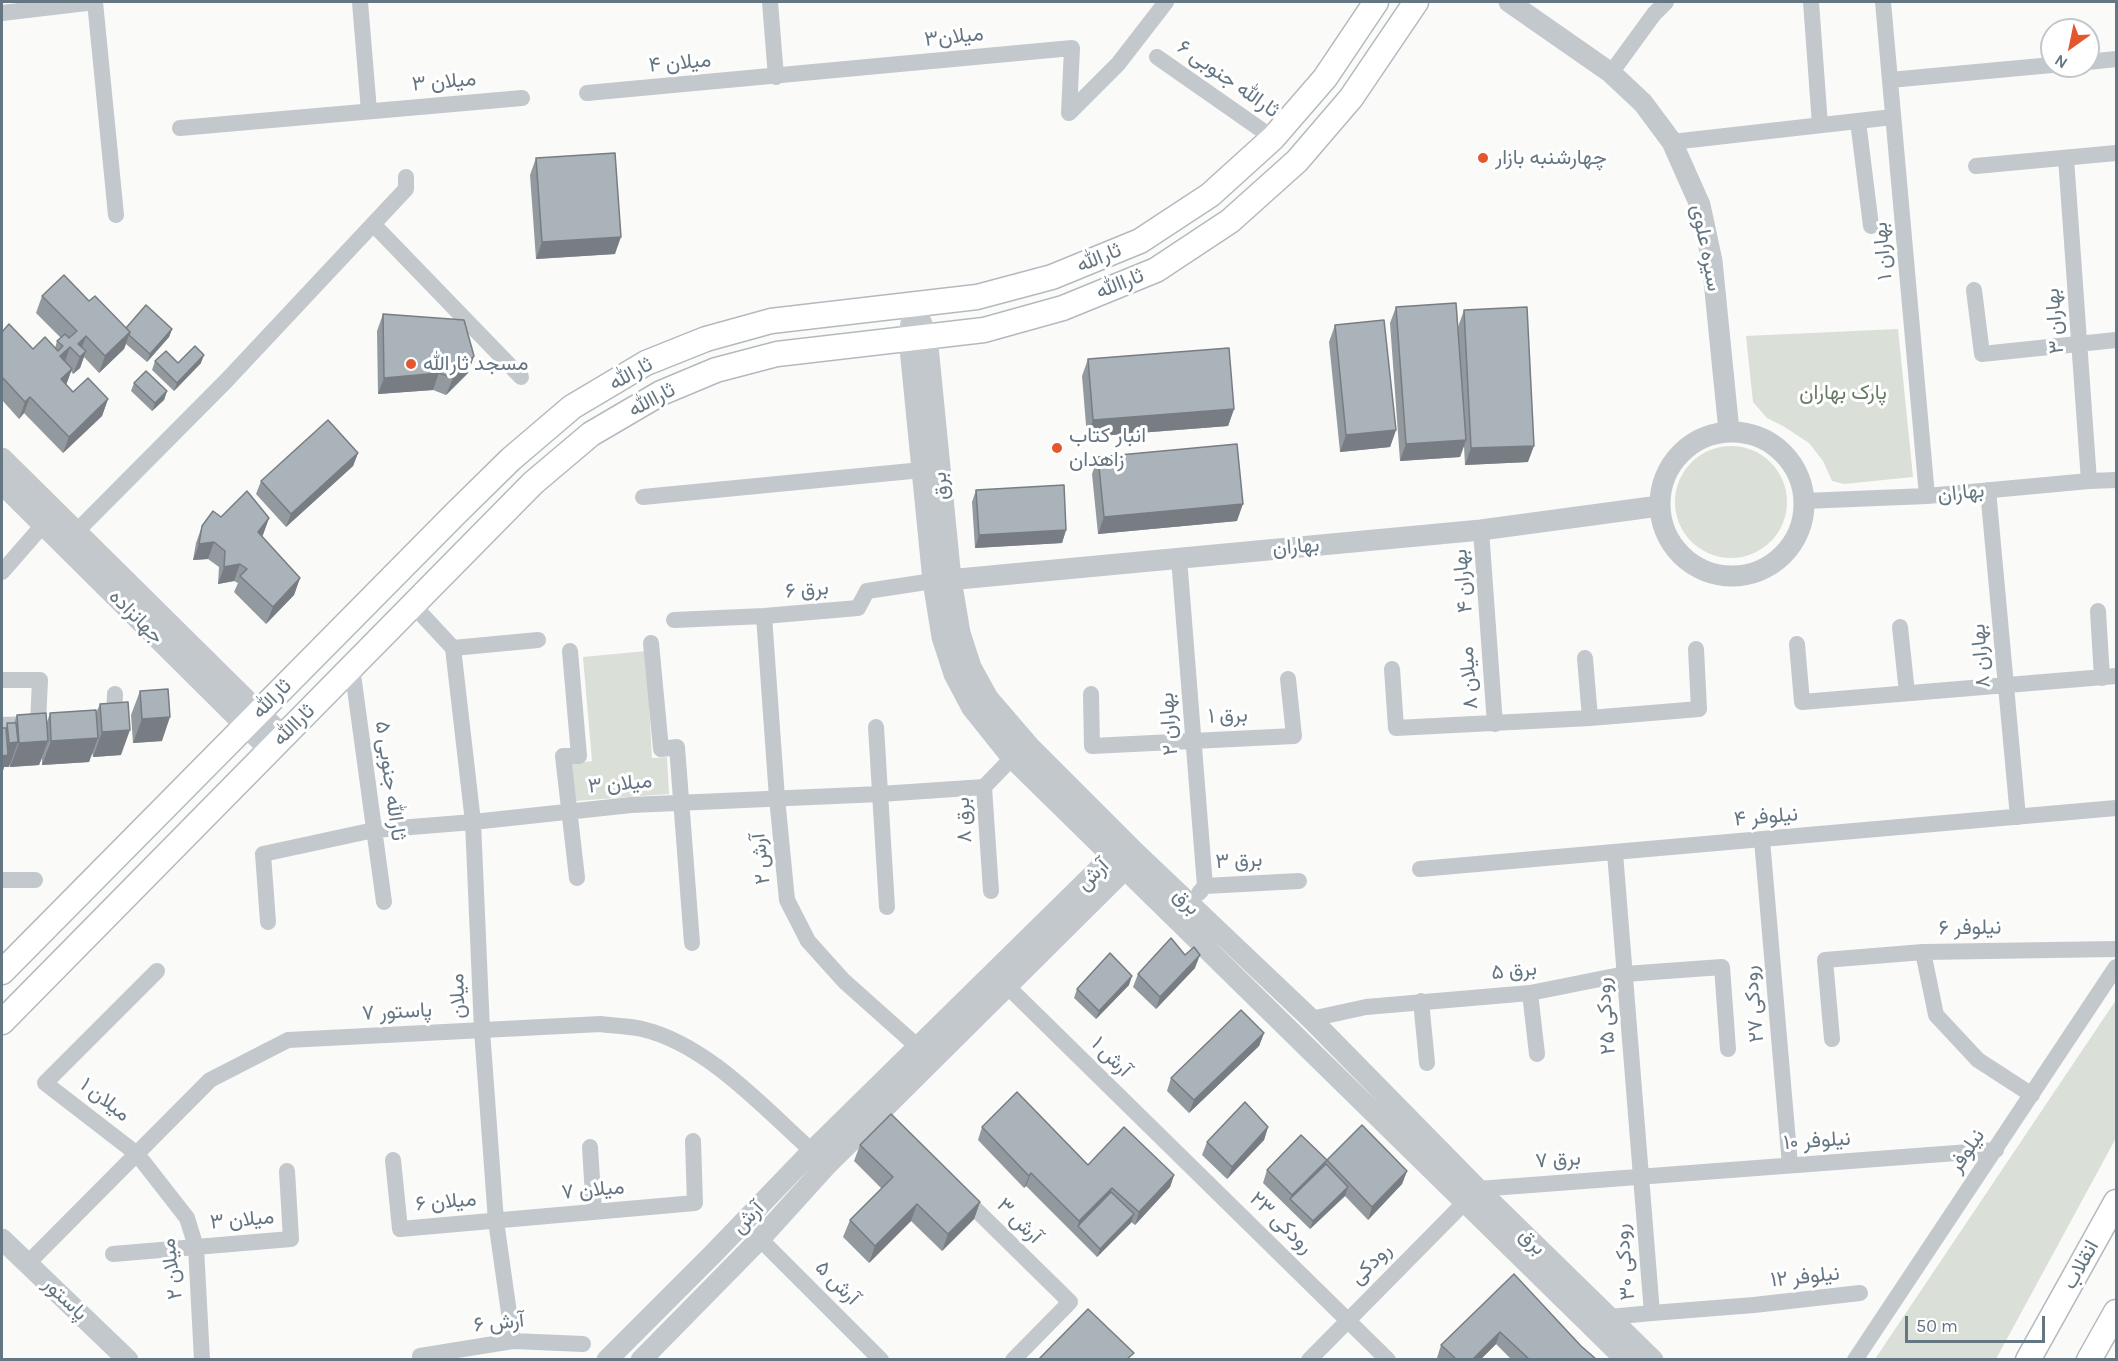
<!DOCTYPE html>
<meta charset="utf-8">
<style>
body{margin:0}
#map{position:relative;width:2118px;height:1361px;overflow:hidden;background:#fafaf8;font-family:Karla,sans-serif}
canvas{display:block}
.frame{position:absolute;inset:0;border:3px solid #657683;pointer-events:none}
.north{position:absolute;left:2040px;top:18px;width:60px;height:60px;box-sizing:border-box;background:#fff;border:2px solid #c1c8cd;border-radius:50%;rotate:213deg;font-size:16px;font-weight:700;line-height:24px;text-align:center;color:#657683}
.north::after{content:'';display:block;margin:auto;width:21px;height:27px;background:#e4572e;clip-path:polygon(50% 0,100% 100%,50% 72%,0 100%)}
.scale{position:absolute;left:1905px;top:1316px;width:140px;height:27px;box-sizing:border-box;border:3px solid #657683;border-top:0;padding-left:8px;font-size:18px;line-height:21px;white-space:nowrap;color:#657683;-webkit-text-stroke:4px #fff;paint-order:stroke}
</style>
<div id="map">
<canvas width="2118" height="1361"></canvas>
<div class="frame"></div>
<div class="north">N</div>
<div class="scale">50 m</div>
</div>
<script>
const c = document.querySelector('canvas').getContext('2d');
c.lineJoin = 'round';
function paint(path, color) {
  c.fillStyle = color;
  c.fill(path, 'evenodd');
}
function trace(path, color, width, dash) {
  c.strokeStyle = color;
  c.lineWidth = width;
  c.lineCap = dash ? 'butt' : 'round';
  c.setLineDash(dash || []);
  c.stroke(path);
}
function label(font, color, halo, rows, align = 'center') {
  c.font = font + ' Karla,Vazirmatn,sans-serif';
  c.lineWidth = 6;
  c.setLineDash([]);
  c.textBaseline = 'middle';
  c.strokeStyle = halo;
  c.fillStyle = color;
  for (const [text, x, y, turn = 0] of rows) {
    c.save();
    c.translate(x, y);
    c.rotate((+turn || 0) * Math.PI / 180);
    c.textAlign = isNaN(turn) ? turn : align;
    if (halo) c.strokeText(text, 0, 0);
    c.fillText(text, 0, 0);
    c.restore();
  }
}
paint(new Path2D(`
 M1898,329L1913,477L1844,484L1832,481L1823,461L1809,443L1783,426L1767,418L1753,402L1746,336Z
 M1675 502a56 56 0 1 1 112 0a56 56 0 1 1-112 0Z
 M646,651L652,758L667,757L669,794L575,801L571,764L592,761L583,657Z
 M2116,1000V1138L1996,1359H1875Z`), '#dadfd7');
const secondary = new Path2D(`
 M2,972L456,513L511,459L572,407L646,363L706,339L771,321L977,297L1052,277L1140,241L1210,195L1273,138L1325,78L1376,2
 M2,1022L533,483L591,434L661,393L716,370L777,354L984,330L1063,308L1156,270L1230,221L1297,161L1351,98L1416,2
 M2028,1360L2116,1202
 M2089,1360L2116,1312`);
trace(secondary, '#b3babf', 27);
trace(new Path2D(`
 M95,2L116,215
 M360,2L369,111
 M770,2L776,77
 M1811,2L1820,125
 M1883,2L1927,496
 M2,13L95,2
 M1157,57L1273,138
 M2088,62L2116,59
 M1611,73L1654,14L1666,2
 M1890,80L2052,65
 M587,93L1072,48L1069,113
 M1069,113L1118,64L1166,2
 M1858,121L1871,226
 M180,128L522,98
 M1672,142L1893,117
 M2066,158L2089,481
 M1976,166L2116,153
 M373,224L521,377
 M1974,290L1982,354L2116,340
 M1988,490L2018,817
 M643,497L922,470
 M1804,501L1927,496L2089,481L2116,480
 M1481,530L1495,724
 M76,532L226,381L406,189V177
 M1179,558L1205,886
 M2,572L43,525
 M413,605L453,648
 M2098,611L2102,678
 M764,616L777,798L787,900L808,941L844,981L918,1047
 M674,620L764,616L858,608L867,591L933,581
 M1900,627L1907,693
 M651,643L661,749L677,747L692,943
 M1797,644L1802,702L2116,676
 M453,648L473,822L482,1030L496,1221L513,1341
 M453,648L538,640
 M570,651L579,756H563L577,878
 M1585,658L1590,718
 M352,667L384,902
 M1392,669L1396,728L1590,718L1699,709L1696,649
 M2,680H40L38,723
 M1091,694L1092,746L1294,736L1288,679
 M105,718L114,717L115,694
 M2,725L28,724
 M876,727L887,907
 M1762,840L1790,1165
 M1615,853L1652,1313L1754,1305L1860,1293
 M1420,869L2116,808
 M2,880H35
 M991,891L984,787L1012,758
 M1199,893L1205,886L1299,881
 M268,922L263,854L374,830L473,822L631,805L880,794L984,787
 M1923,952L1936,1015L1978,1060L2032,1095
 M157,971L45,1083L137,1154L187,1218L196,1247L202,1360
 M1007,986L1388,1360
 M1530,993L1537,1054
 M1421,1001L1427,1063
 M1311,1019L1366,1007L1530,993L1625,974L1722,967L1728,1049
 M1832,1039L1825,960L1923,952L2116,949
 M590,1147L594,1212
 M393,1160L400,1229L695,1203L693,1141
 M1478,1189L1996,1150
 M961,1195L1070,1302L1013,1360
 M760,1239L881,1360
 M113,1254L291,1239L287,1171
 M28,1263L210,1080L288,1040L601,1024C614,1026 629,1026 642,1029C707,1044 764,1108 812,1151
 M1609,1317L1652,1313
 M420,1356L513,1341L583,1344
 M1309,1360L1465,1202
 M1855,1360L2116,967`), '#c3c8cc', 16);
trace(new Path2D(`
 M1509,2L1611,73L1643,103L1672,142L1700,205L1712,261L1729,431
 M914,305L927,336L951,579L960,633L971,667L988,698L1031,748L1132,849L1311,1019L1478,1189L1653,1360
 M911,323L909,338L933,581L942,637L954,674L972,708L1012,758L1626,1360
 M1660 504a72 72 0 1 1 144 0a72 72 0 1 1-144 0Z
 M2,458L283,736
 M2,484L270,750
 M937,581L1481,530L1659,506
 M2,1239L128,1360
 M607,1360L713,1254L812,1151L1112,856L1126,851
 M641,1360L760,1239L827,1165L1126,868L1130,854`), '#c3c8cc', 21);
trace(secondary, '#fff', 24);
paint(new Path2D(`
 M536,158L615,254L536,259L530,175Z
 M42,296L89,301L126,328L172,329L169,337L147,362L126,344L124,349L99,373L84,357L80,368L73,374L71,371L66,385L73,392L108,399L102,416L63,453L24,413L19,419L2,400V332L33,349L55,348L57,341L61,338L36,313Z
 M1396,307L1459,351L1458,327L1464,310L1528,462L1465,465L1464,446L1460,457L1400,461L1390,323Z
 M383,314L474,356L468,373L446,395L433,390L378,394L377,331Z
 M1335,325L1396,430L1390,447L1340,452L1329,342Z
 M1088,359L1234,409L1228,426L1087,437L1082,376Z
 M155,361L178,363H201L174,391L152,370Z
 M134,383L167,391L164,400L152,411L131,391Z
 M358,453L353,466L286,527L256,494L261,481Z
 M1098,457L1237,521L1098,534L1092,474Z
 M976,490L1066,530L1062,543L975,548L972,502Z
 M221,517L269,518L262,536L300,578L294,595L266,624L234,592L238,583L234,581L218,584L219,567L208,559L193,560L196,543L202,526Z
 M140,691L162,741L133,743L131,715Z
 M100,704L121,755L93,757L92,752L89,762L42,765V758L39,765L10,767V763L9,767H4L2,774V728H6L7,723H14L17,715L47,722L50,713H96Z
 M1195,968L1156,1009L1133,987L1138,974Z
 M1129,985L1096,1019L1074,998L1077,989Z
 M1264,1033L1259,1046L1189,1113L1167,1091L1171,1078Z
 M982,1127L1088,1165L1174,1175L1170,1187L1135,1225L1131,1222L1097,1257L1026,1186L1024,1188L978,1140Z
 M1268,1127L1264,1140L1227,1179L1202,1155L1207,1142Z
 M860,1145L980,1202L974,1219L942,1251L911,1221L869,1263L843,1237L850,1220L882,1189L854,1161Z
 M1327,1160L1326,1164L1327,1160L1407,1171L1402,1184L1368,1220L1345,1196L1310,1229L1263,1183L1267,1170Z
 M1514,1274L1581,1346L1596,1359H1511L1496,1344L1481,1359H1438L1437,1358L1441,1345Z`), '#929a9f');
paint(new Path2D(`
 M621,237L615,254L536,259L542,242Z
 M172,329L169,337L147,362L150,354Z
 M130,332L124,349L99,373L105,356Z
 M86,336L80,353L78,344Z
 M70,347L64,364L60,356Z
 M86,351L80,368L73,374L80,357Z
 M204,355L201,363L174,391L177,383Z
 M474,356L468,373L446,395L453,378Z
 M72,369L66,385L61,379Z
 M439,373L433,390L378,394L384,378Z
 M167,391L164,400L152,411L155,403Z
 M30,397L24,413L19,419L25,402Z
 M108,399L102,416L63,453L69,437Z
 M1234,409L1228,426L1087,437L1093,420Z
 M1396,430L1390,447L1340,452L1346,435Z
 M1466,440L1460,457L1400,461L1406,444Z
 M1534,446L1528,462L1465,465L1471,448Z
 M358,453L353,466L286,527L291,514Z
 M1243,504L1237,521L1098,534L1104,517Z
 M269,518L263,535L252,549L258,532Z
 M1066,530L1062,543L975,548L979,535Z
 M214,542L208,559L193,560L199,544Z
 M240,564L234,581L218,584L224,567Z
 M300,578L294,595L266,624L273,607Z
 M170,717L162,741L133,743L142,719Z
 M130,730L121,755L93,757L102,732Z
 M98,738L89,762L42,765L51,741Z
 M48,741L39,765L10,767L19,743Z
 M18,742L9,767H4L2,774V756H4L9,743Z
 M1200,955L1195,968L1156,1009L1160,997Z
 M1132,976L1129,985L1096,1019L1099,1011Z
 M1264,1033L1259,1046L1189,1113L1194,1100Z
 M1268,1127L1264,1140L1227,1179L1232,1167Z
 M1327,1160L1322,1173L1290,1199L1292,1195Z
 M1407,1171L1402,1184L1368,1220L1372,1207Z
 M1031,1173L1026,1186L1024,1188L1029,1176Z
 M1174,1175L1170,1187L1135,1225L1139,1212Z
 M1348,1187L1345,1196L1310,1229L1313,1221Z
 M1112,1188L1108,1200L1078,1226L1079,1221Z
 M980,1202L974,1219L942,1251L948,1234Z
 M917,1204L911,1221L869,1263L875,1246Z
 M1134,1214L1131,1223L1097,1257L1100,1249Z
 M1500,1332L1496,1344L1481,1359H1473Z`), '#777d82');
const building = new Path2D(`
 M615,153L621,237L542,242L536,158Z
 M64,275L89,301L95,296L130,332L105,356L86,336L78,344L86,351L80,357L70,347L60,356L72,369L61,379L73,392L88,378L108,399L69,437L30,397L25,402L2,377V332L9,324L33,349L45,337L58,351L63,346L57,341L65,334L69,338L77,331L42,296Z
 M1456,303L1466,440L1406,444L1396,307Z
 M146,305L172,329L150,354L129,335L130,332L126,328Z
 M1527,307L1534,446L1471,448L1464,310Z
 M383,314L464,320L474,356L453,378L439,373L384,378Z
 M1384,320L1396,430L1346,435L1335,325Z
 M195,346L204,355L177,383L155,361L166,351L178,363Z
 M1229,348L1234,409L1093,420L1088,359Z
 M146,371L167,391L155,403L134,383Z
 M328,420L358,453L291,514L261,481Z
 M1237,444L1243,504L1104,517L1098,457Z
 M1064,485L1066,530L979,535L976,490Z
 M247,491L269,518L258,532L300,578L273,607L240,576L247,569L240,564L224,567L225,551L214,542L199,544L202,526L213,511L221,517Z
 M168,689L170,717L142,719L140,691Z
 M128,702L130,730L102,732L100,704Z
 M96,710L98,738L51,741L50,713Z
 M46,713L48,741L19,743L17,715Z
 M7,723H16L18,742L9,743Z
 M2,728H6L8,755L2,756Z
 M1171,938L1185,955L1194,947L1200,955L1160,997L1138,974Z
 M1110,953L1132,976L1099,1011L1077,989Z
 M1241,1010L1264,1033L1194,1100L1171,1078Z
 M1017,1092L1088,1165L1124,1127L1174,1175L1139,1212L1112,1188L1079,1221L1031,1173L1029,1176L982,1127Z
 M1245,1102L1268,1127L1232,1167L1207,1142Z
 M891,1114L980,1202L948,1234L917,1204L875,1246L850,1220L893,1177L860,1145Z
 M1362,1125L1407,1171L1372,1207L1327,1160Z
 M1301,1135L1327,1160L1292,1195L1267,1170Z
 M1326,1164L1348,1187L1313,1221L1290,1199Z
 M1111,1192L1134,1214L1100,1249L1078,1226Z
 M1514,1274L1581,1346L1596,1359H1529L1500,1332L1473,1359H1456L1441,1345Z
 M1088,1309L1134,1353L1127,1359H1039Z`);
paint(building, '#aab3b9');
trace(building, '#777d82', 1.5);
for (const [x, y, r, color] of [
 [1483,158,6,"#e4572e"],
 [411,364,6,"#e4572e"],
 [1057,448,6,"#e4572e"]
]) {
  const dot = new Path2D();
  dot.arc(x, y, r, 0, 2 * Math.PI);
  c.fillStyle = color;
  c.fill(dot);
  trace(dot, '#fff', 2);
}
label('21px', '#657683', '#fff', [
 ["میلان۳",954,37,-6],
 ["میلان ۴",680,63,-5],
 ["ثارالله جنوبی ۶",1228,79,35],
 ["میلان ۳",444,82,-5],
 ["سیره علوی",1706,248,79],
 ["بهاران ۱",1883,251,-95],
 ["ثارالله",1099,258,-22],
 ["ثاراالله",1120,284,-22],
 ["بهاران ۳",2055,321,-94],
 ["ثارالله",631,374,-29],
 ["ثاراالله",652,400,-28],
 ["برق",941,486,-96],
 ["بهاران",1961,493,-6],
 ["بهاران",1296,547,-5],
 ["بهاران ۴",1463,581,-95],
 ["برق ۶",807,590,-5],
 ["جهانزاده",136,617,45],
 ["بهاران ۸",1981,656,-95],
 ["میلان ۸",1469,678,-94],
 ["ثارالله",272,699,-45],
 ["برق ۱",1228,716,-2],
 ["بهاران ۲",1169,724,-94],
 ["ثاراالله",294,725,-45],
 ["ثارالله جنوبی ۵",390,781,82],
 ["میلان ۳",620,784,-5],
 ["نیلوفر ۴",1766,817,-5],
 ["برق ۸",964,820,-93],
 ["آرش ۲",761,859,-96],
 ["برق ۳",1239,861,-3],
 ["آرش",1093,875,-44],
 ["برق",1186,902,44],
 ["نیلوفر ۶",1970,928,-1],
 ["برق ۵",1514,971,-6],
 ["میلان",458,996,-92],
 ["رودکی ۲۷",1754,1004,-95],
 ["پاستور ۷",397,1012,-3],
 ["رودکی ۲۵",1606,1016,-94],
 ["آرش ۱",1111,1057,45],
 ["میلان ۱",105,1100,38],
 ["نیلوفر ۱۰",1817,1141,-4],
 ["نیلوفر",1967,1151,-56],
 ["برق ۷",1558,1160,-4],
 ["میلان ۷",593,1190,-5],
 ["میلان ۶",446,1202,-5],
 ["آرش",748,1218,-46],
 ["میلان ۳",242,1220,-5],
 ["آرش ۳",1019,1221,45],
 ["رودکی ۲۳",1281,1223,44],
 ["برق",1532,1242,44],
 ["رودکی ۳۰",1625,1262,-95],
 ["رودکی",1371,1264,-45],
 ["انقلاب",2081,1265,-61],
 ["میلان ۲",172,1269,-97],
 ["نیلوفر ۱۲",1805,1277,-6],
 ["آرش ۵",837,1283,45],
 ["پاستور",65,1299,44],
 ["آرش ۶",499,1323,-6]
]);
label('21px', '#657683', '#fff', [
 ["چهارشنبه بازار",1495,158],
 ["مسجد ثارالله",423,364],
 ["انبار کتاب",1069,436],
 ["زاهدان",1069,460]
], 'left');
label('21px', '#687a64', '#fff', [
 ["پارک بهاران",1843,393]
]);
</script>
